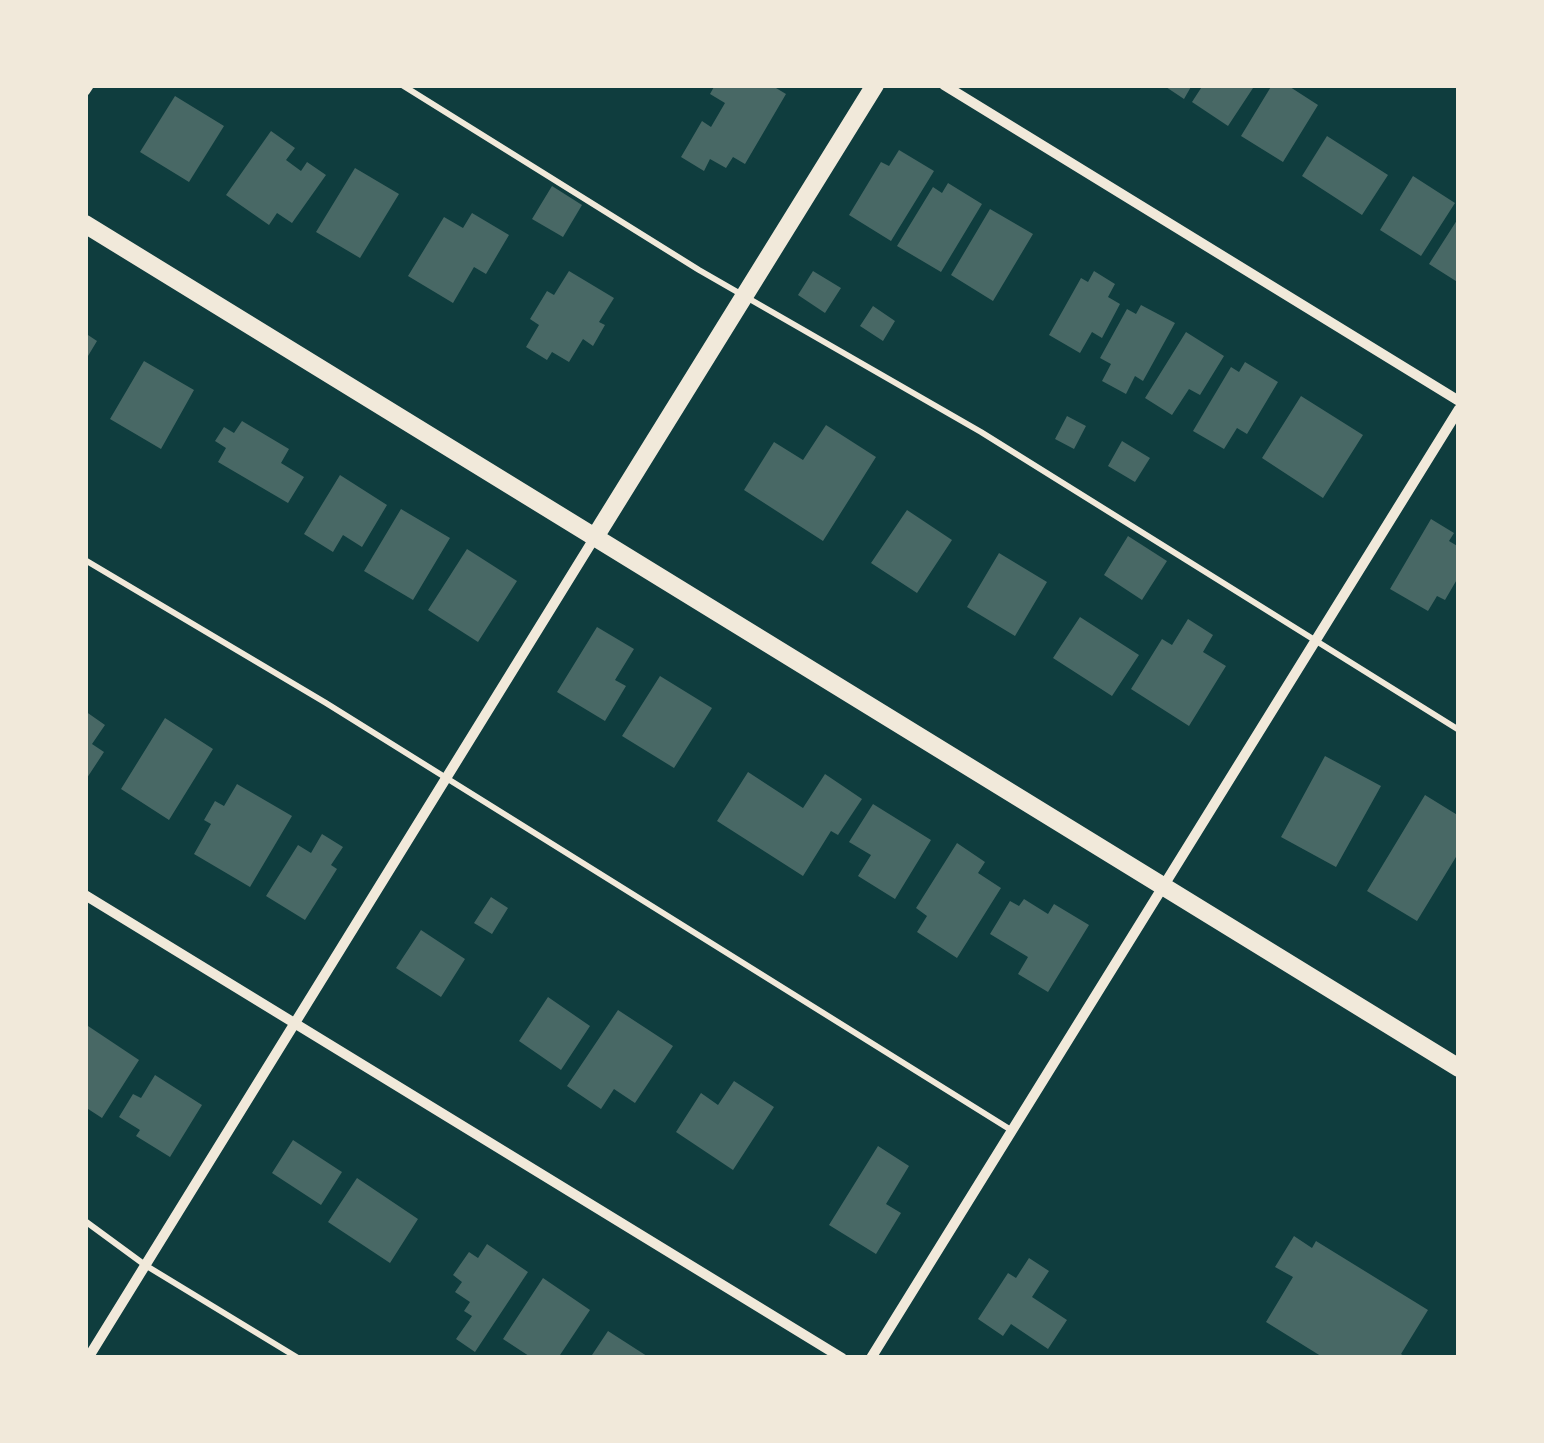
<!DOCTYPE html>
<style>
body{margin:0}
#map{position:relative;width:1544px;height:1443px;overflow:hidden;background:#0f3d3e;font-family:"Varela Round",sans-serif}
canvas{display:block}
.frame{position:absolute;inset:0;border:88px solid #f1e9da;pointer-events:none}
</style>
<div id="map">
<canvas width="1544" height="1443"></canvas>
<div class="frame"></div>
</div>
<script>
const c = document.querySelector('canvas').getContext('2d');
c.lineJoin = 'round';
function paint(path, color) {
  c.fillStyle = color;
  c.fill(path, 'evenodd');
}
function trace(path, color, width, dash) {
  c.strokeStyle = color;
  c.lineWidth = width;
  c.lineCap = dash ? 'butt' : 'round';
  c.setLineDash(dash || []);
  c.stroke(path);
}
paint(new Path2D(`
 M715,85H771L786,94L745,164L733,157L726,168L710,159L704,171L681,157L702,121L711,127L725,103L710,94Z
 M1163,85H1192L1184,99Z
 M1203,85H1255L1228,126L1192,102Z
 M1272,85H1287L1318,105L1283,162L1241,136Z
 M175,96L224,126L189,182L140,152Z
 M271,131L295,148L286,160L301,171L307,162L326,175L292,223L277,213L269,225L226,195Z
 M1327,136L1388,175L1362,215L1302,176Z
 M899,150L934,171L891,241L849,215L881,162L889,166Z
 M355,168L399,194L360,258L316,232Z
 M1413,176L1455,203L1421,256L1380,230Z
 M948,183L982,204L941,272L897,246L933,187L942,193Z
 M552,186L582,205L563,237L532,219Z
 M990,209L1033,234L993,301L951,275Z
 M472,213L509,235L486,274L474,267L453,303L408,276L444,217L463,228Z
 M1459,217V283L1429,264Z
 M569,271L614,298L599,322L605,325L593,346L583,339L569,362L552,352L547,360L526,347L539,325L530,319L547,291L554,295Z
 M813,271L841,288L825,313L798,295Z
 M1094,271L1115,284L1108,297L1120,304L1102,338L1092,332L1080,353L1049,335L1081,278L1088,282Z
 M1141,305L1175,323L1143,381L1135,376L1126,394L1102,381L1111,364L1100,358L1127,309L1136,314Z
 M873,306L895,321L883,341L860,326Z
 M1186,332L1224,356L1200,395L1189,389L1172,415L1145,398Z
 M85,333L97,341L85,361Z
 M144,361L194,390L161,449L110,419Z
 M1245,362L1278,382L1247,434L1237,428L1224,449L1193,431L1231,367L1239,372Z
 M1301,396L1363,435L1323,498L1262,458Z
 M1067,416L1086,426L1074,449L1055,439Z
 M242,421L289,449L281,463L304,477L288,503L218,462L226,448L215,441L224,427L234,433Z
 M826,425L876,457L823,541L744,490L774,442L803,460Z
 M1122,441L1150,458L1135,482L1108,466Z
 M340,475L387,505L362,547L343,535L333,552L304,534Z
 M401,509L450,538L413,600L364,571Z
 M907,510L952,540L917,593L871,563Z
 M1431,519L1454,533L1449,541L1459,547V576L1445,600L1437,596L1428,611L1390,589Z
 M1128,536L1167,561L1142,600L1104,575Z
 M467,549L517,581L478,642L428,610Z
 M999,553L1047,582L1015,636L967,607Z
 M1080,617L1139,655L1112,696L1053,658Z
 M1188,619L1213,635L1203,652L1226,666L1189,726L1131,689L1162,639L1172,645Z
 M597,627L634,649L615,680L626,686L605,721L557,692Z
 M660,676L712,708L674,768L622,736Z
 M85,711L105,725L92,744L104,752L85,781Z
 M165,718L213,749L169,820L121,789Z
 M1325,756L1381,786L1336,867L1281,837Z
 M748,772L803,808L825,774L862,799L838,835L831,831L803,876L717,821Z
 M237,784L292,816L250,887L194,854L211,824L204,820L215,801L224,806Z
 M1425,795L1459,816V852L1417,921L1367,891Z
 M873,804L931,840L895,899L858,876L871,855L849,842Z
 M322,834L343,847L331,865L337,869L305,920L266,896L298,845L311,853Z
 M957,843L985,862L978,873L1001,888L957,958L917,932L927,916L916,908Z
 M491,897L508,908L492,934L474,923Z
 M1024,899L1048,914L1054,904L1089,925L1048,992L1018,974L1028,957L990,934L1010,901L1019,906Z
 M421,930L465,959L441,997L396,968Z
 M548,997L590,1026L561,1070L519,1041Z
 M618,1010L673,1046L635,1103L614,1089L601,1109L567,1086Z
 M88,1026L139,1060L102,1118L85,1107Z
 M155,1075L202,1105L170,1157L136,1136L140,1130L119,1117L133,1094L141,1098Z
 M734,1081L774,1107L733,1170L676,1132L701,1093L718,1105Z
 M293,1140L342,1172L321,1205L272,1173Z
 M878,1146L909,1166L886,1204L901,1213L876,1254L829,1225Z
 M357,1178L418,1219L390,1263L328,1222Z
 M1294,1236L1312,1248L1316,1241L1428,1310L1401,1354L1407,1358H1324L1266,1322L1293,1277L1275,1267Z
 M487,1244L528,1272L475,1352L456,1339L472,1316L464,1311L470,1302L455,1292L462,1282L453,1275L469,1252L478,1258Z
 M1029,1258L1049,1271L1032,1297L1067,1320L1048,1349L1011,1324L1003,1336L978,1319L1008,1273L1016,1278Z
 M543,1278L590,1310L558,1358H532L503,1339Z
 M608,1331L650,1358H590Z`), '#486865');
trace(new Path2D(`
 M402,85L699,270L981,432L1459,730
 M85,560L326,703L1011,1130
 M85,1221L145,1265L298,1358`), '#f1e9da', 6);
trace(new Path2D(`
 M944,85L1459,401
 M85,91L89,85
 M85,895L842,1358
 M88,1358L595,537
 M871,1358L1459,409`), '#f1e9da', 10);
trace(new Path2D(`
 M85,224L1459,1068
 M595,537L875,85`), '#f1e9da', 18);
</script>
